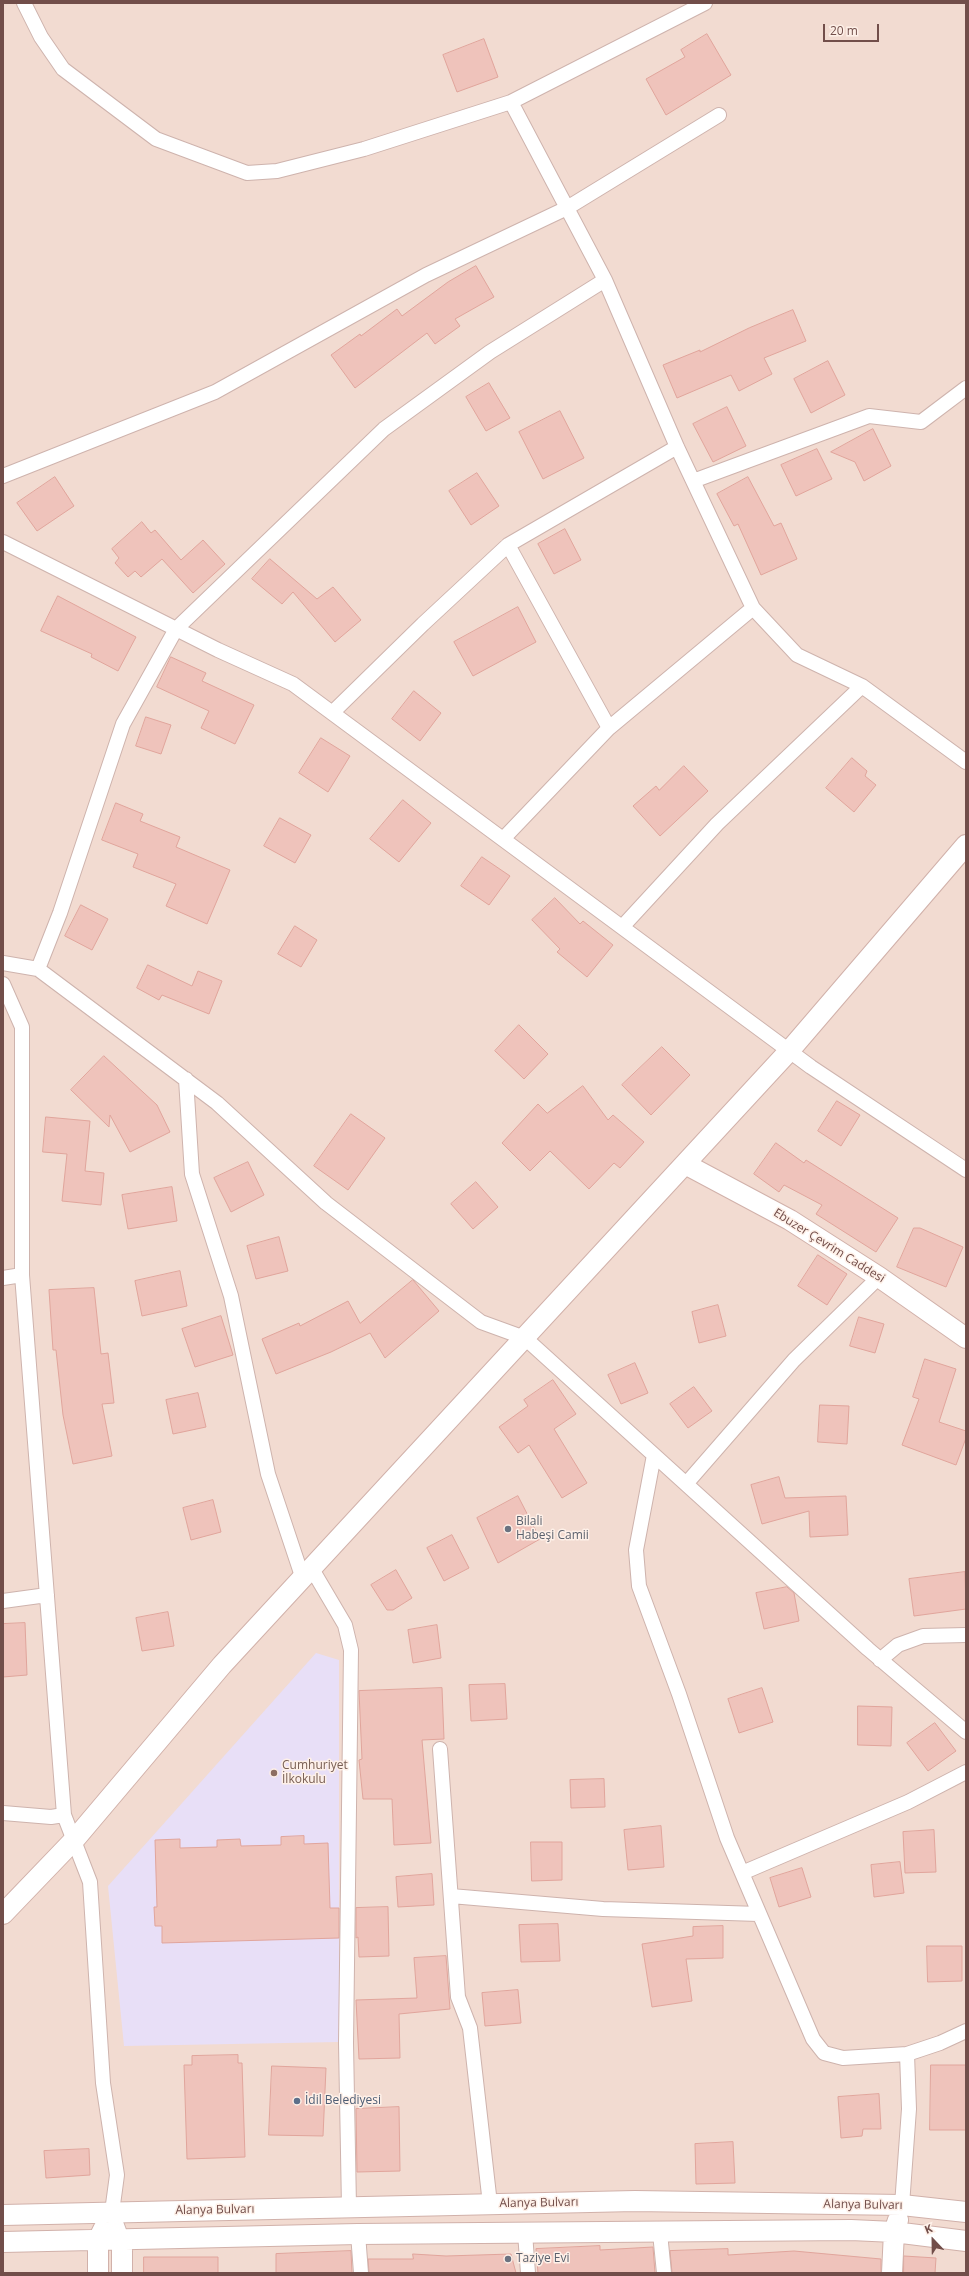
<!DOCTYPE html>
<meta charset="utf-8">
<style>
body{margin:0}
#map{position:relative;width:969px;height:2276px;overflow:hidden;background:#fbebe3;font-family:"Open Sans",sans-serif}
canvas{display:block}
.frame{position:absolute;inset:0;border:4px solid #724e4a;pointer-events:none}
.north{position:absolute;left:913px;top:2220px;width:40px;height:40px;-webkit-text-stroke:3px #fef0e8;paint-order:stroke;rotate:338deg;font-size:11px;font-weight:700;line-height:16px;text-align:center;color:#724e4a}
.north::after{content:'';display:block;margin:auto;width:14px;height:18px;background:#724e4a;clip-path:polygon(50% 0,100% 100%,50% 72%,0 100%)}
.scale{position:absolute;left:823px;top:24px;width:56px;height:18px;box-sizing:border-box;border:2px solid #724e4a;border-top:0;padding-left:5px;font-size:12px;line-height:14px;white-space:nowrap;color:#724e4a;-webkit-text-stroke:3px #fef0e8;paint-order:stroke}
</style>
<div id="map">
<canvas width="969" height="2276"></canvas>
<div class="frame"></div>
<div class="north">K</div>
<div class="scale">20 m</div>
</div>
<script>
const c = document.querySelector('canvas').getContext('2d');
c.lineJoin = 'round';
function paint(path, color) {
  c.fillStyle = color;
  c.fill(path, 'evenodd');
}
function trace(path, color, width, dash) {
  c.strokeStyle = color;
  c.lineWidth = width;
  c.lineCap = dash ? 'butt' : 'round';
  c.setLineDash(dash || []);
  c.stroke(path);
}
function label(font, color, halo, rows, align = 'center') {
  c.font = font + ' "Open Sans",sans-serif';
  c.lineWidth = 3;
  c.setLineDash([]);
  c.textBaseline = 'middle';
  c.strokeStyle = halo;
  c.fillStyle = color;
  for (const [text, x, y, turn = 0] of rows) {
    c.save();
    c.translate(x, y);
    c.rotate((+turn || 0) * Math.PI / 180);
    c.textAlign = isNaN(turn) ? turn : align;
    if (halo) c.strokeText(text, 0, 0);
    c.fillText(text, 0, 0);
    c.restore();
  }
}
paint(new Path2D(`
 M3,3H966V2273H3Z`), '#f2dbd1');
paint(new Path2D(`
 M316,1653L339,1660V2042L124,2046L108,1886Z`), '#e8dff7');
const building = new Path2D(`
 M707,34L731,75L666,115L646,79L685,57L681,50Z
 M484,39L498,77L457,92L443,55Z
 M476,266L494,297L455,319L460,326L435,344L427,333L355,388L331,355L360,334L361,336L397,309L402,316L448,282Z
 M793,310L806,341L764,358L772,374L739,391L731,375L677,398L663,365L700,350V352L749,328Z
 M828,361L845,395L811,413L794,379Z
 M489,383L510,418L486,431L466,397Z
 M727,407L746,446L713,462L693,424Z
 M560,411L584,458L543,479L519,432Z
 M873,429L891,466L864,481L855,462L831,452Z
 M817,449L832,479L796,496L781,465Z
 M477,473L499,506L471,525L449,491Z
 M55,477L74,506L37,531L17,503Z
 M748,477L774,526L781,523L797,559L761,575L738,524L734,526L717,494Z
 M142,522L151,533L155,530L181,560L203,540L225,564L193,593L162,559L141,577L135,571L128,577L115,563L119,558L112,549Z
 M565,529L581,560L554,574L538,544Z
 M270,559L317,599L333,587L361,620L335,642L293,592L282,604L252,579Z
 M58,596L136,637L118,671L91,657L92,654L41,631Z
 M518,607L536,642L473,676L454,642Z
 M171,657L206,673L202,681L254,705L235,744L201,728L209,711L157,687Z
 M414,691L441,713L420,741L392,719Z
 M146,717L171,725L161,754L136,746Z
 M321,738L350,756L328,792L299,773Z
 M852,758L867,771L865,776L876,785L854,812L826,788Z
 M684,766L708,791L660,836L633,806L656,786L659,790Z
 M403,800L431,823L399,862L370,839Z
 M116,803L143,814L140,821L180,837L176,847L230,870L207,924L166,906L176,884L133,867L138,854L102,840Z
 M280,818L311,835L295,863L264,846Z
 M482,857L510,876L489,905L461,886Z
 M555,898L580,924L583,921L613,945L587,977L557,952L560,949L532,920Z
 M81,905L108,919L92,950L65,936Z
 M295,926L317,940L301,967L278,954Z
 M148,965L192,986L198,971L222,981L209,1014L162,995L159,1000L137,988Z
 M519,1025L548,1054L524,1079L495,1051Z
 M662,1047L690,1075L651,1115L622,1085Z
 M104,1056L157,1105L170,1132L130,1152L110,1115L109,1127L71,1090Z
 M583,1086L608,1120L613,1115L644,1142L620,1168L614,1163L589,1189L550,1151L530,1171L502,1143L538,1104L547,1113Z
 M837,1101L860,1115L841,1146L818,1131Z
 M351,1114L385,1138L348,1190L314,1166Z
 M46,1117L90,1121L85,1171L104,1173L101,1205L62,1201L67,1154L43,1152Z
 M776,1143L804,1163L806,1160L898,1218L876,1252L816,1214L822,1205L784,1185L779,1192L754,1174Z
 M248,1162L264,1195L231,1212L214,1178Z
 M476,1182L498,1207L473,1229L451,1204Z
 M172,1187L177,1221L128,1229L122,1195Z
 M914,1228H920L963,1247L946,1287L897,1267Z
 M279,1237L288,1271L256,1279L247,1246Z
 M818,1255L847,1274L827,1305L798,1286Z
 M180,1271L187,1306L142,1316L135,1281Z
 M413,1280L439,1311L385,1358L370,1333L331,1352L276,1374L262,1339L299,1323L300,1326L348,1301L360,1323Z
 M94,1288L101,1354L108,1353L114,1403L102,1404L112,1456L73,1464L63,1415L56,1350H53L49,1290Z
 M718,1305L726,1336L699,1343L692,1312Z
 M221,1316L233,1355L195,1367L182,1329Z
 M859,1317L884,1324L875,1353L850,1346Z
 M925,1359L956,1369L939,1422L966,1431V1438L956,1465L902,1445L919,1399L913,1397Z
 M635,1363L648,1393L621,1404L608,1375Z
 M553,1380L576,1414L554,1429L587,1483L562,1498L529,1445L518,1453L499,1427L528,1406L524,1400Z
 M694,1387L712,1411L688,1428L670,1404Z
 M198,1393L206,1427L173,1434L166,1400Z
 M820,1405L849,1406L847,1444L818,1442Z
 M779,1477L785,1498L846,1496L848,1535L810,1537L809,1511L762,1524L751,1485Z
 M518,1496L540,1539L498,1563L477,1518Z
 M213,1500L221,1532L191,1540L183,1508Z
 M452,1535L469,1568L444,1581L427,1548Z
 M396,1570L412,1598L393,1610H387L371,1585Z
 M965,1572L966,1609L914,1616L909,1579Z
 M787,1587L794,1593L799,1621L764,1629L756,1593Z
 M168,1612L174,1646L142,1651L136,1618Z
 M25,1623L27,1675L3,1677V1624Z
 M437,1625L441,1658L413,1663L408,1630Z
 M505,1684L507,1719L471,1721L469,1685Z
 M442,1688L444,1739L422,1740L431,1843L394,1845L392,1799H363L359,1760L362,1759L359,1691Z
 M762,1688L773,1722L739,1733L728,1699Z
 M858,1706L892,1707L891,1746L858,1745Z
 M935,1723L956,1751L928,1771L907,1743Z
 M604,1779L605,1807L571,1808L570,1780Z
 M661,1826L664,1867L628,1870L624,1830Z
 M934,1830L936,1872L905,1873L903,1832Z
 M304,1836V1844L328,1843L330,1908H339V1938L162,1943V1926H155L154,1907H157L155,1840L180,1839V1848L217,1847V1840L240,1839L241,1846L281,1845V1837Z
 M531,1842H562V1880L532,1881Z
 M900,1862L904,1893L874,1897L871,1865Z
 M802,1868L811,1897L779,1907L770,1878Z
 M432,1874L434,1905L398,1907L396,1877Z
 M388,1907L389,1956L359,1957L358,1937L356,1938V1908Z
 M558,1924L560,1961L521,1962L519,1925Z
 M723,1926V1958L686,1959L692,2001L652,2007L642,1944L693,1936V1927Z
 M927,1946H962V1981L928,1982Z
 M446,1956L450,2009L399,2014L400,2058L359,2059L356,2000L417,1998L414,1958Z
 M518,1990L521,2023L485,2026L482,1993Z
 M238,2055V2063H242L245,2157L187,2159L184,2065H192V2056Z
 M931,2065H966V2130H930Z
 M272,2066L326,2068L323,2136L269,2135Z
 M879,2094L881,2129H863L862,2136L841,2138L838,2097Z
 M399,2107L400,2171L357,2172L356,2109Z
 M733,2142L735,2183L696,2184L695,2144Z
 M89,2149L90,2175L46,2178L44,2151Z
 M600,2246V2250L653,2247L655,2273H538L536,2249Z
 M728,2249V2255L794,2251L881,2259V2273H672L670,2251Z
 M351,2251L352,2273H276V2254Z
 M413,2254L446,2256L511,2254L516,2273H369L368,2259H413Z
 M904,2256L936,2258L935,2273H904Z
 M144,2257H218V2273H144Z`);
paint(building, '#efc3bb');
trace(building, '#e1a59c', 1);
const street = new Path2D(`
 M24,3L41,37L63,69L156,139L247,173L277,171L364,149L511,102L705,3
 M511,102L605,280L677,447L753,608L797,655L862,686L966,762
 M3,476L215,392L426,275L567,208L719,115
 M693,481L869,416L921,422L966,388
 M3,542L218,650L293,684L811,1067L966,1170
 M508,545L609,728
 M332,713L423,624L508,545L677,447
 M503,839L609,728L753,608
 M623,926L717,824L862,686
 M3,963L38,969L217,1103L326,1203L421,1276L481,1322L525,1338L868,1649L966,1732
 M38,969L60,913L123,724L176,629L384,429L490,352L605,280
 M3,984L22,1027V1275L64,1815L90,1882L103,2083L117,2175L112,2212L122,2239
 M186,1079L192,1174L231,1296L268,1474L303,1579
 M3,1278L22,1275
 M654,1455L636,1550L639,1586L679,1694L727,1838L813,2039L824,2053L843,2058L907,2054L940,2043L966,2031
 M686,1484L794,1360L879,1277
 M312,1569L345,1625L351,1650L346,2043L349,2207
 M3,1601L47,1595
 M880,1660L898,1645L923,1636L966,1635
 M440,1749L458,1997L470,2028L490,2204
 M3,1813L51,1817L64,1815
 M742,1873L908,1802L966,1772
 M451,1896L603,1909L759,1914
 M902,2205L909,2109L907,2054
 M525,2233L528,2273
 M660,2233L664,2273
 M358,2234L361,2273`);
const secondary = new Path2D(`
 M685,1164L790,1220L879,1277L966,1338
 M3,1914L75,1839L222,1665L790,1050L966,845
 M3,2215L635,2201L902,2205L966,2212
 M122,2239V2273
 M3,2242L358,2234L851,2230L894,2232L966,2241
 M98,2273V2240L104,2228
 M892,2273L894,2232L898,2220`);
trace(street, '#ceb3ad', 16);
trace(secondary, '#d1b1aa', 22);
trace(street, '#fff', 14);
trace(secondary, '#fff', 20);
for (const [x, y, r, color] of [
 [508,1529,4,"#6b7280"],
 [274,1773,4,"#8d6e63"],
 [297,2101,4,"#5c6f8a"],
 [508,2259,4,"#6b7280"]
]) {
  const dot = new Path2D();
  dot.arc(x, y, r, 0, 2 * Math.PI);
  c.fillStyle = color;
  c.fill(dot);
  trace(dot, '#fef0e8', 1.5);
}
label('12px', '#724e4a', '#fef0e8', [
 ["Ebuzer Çevrim Caddesi",829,1246,32],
 ["Alanya Bulvarı",539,2203,-1],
 ["Alanya Bulvarı",863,2205,1],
 ["Alanya Bulvarı",215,2210,-1]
]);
label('12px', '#5b616d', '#fef0e8', [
 ["Bilali",516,1522],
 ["Habeşi Camii",516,1536],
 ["Taziye Evi",516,2259]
], 'left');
label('12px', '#785e54', '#fef0e8', [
 ["Cumhuriyet",282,1766],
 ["İlkokulu",282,1780]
], 'left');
label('12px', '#4e5e75', '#fef0e8', [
 ["İdil Belediyesi",305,2101]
], 'left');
</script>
